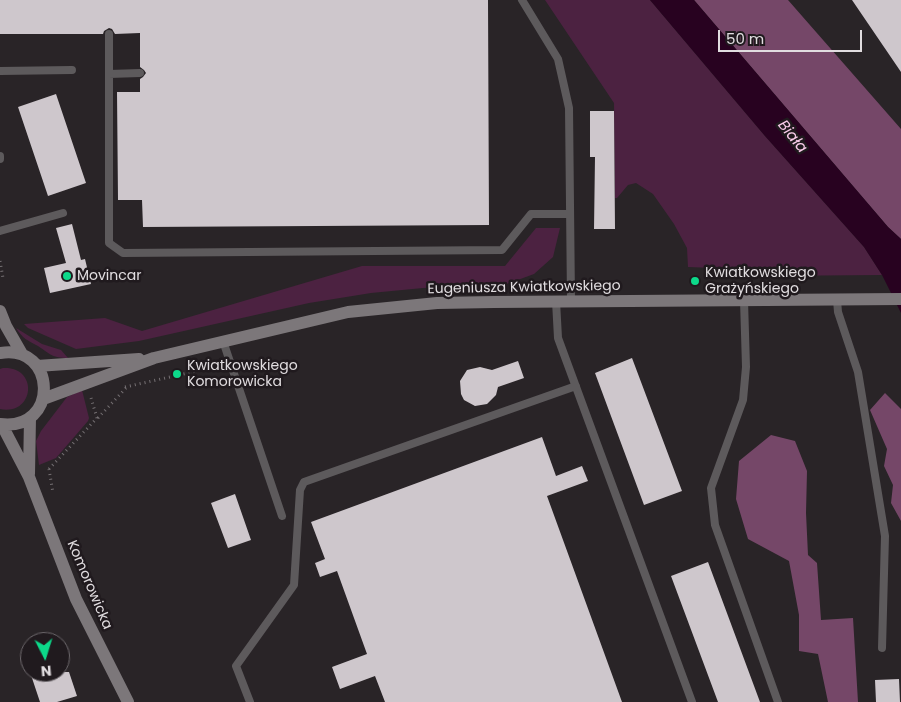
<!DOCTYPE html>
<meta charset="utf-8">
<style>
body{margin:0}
#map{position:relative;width:901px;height:702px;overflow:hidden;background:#292427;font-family:Poppins,sans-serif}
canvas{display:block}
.north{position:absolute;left:20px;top:632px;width:50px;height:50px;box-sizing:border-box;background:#201a1e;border:1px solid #6d686c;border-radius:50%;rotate:175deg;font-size:14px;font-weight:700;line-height:20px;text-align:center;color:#e1dde0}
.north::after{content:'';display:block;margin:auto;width:18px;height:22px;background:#0cd98a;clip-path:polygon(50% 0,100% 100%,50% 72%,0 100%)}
.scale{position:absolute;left:718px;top:30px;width:144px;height:22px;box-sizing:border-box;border:2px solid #e1dde0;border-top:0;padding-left:6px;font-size:15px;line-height:18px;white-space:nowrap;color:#e1dde0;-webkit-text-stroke:4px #201a1e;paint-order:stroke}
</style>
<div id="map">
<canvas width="901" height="702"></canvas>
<div class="north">N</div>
<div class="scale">50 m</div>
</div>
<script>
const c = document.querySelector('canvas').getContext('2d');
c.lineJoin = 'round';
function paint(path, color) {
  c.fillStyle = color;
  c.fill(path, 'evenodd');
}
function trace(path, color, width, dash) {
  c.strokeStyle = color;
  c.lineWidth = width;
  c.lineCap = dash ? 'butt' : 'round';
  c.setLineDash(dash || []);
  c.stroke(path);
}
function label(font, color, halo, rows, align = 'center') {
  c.font = font + ' Poppins,sans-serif';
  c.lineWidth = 5;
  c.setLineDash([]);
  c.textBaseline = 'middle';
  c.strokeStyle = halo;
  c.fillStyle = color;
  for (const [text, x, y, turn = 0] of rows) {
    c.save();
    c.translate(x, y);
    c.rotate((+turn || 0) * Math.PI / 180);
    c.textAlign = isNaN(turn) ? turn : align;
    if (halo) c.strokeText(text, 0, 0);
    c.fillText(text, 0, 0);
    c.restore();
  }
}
paint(new Path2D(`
 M545,0H650L765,136L864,247L882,275L758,276L742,269L688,267L687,248L674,224L653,194L636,183L628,185L617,198H615L614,103Z
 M536,228H560L553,257L534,274L504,285L423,288L371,293L309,303L139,341L76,349L28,328L24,324L105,318L142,331L362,266H505Z
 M16,328L42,344L61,350L68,358C52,358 50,354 38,346C27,340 23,339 16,328Z
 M3,368C39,366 35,416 0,409V369Z
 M82,390L89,418L88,421L56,458L39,465L36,441L41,431L67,397Z`), '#4c2241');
paint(new Path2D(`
 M694,0H788L901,129V239L888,227Z
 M885,393L901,409V521L891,503L893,485L884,466L887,449L870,410Z
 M771,435L795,441L807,471L806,513L808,555L817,563L821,620L853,618L858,702H828L818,654L799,651V615L789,561L748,539L736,499L739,461Z`), '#754768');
paint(new Path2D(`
 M650,0H694L888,227L901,239V313L882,275L864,247L765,136Z`), '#280220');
paint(new Path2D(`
 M0,0H488L489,225L143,227L142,200H118L117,92H140V79L143,77L146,73L144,70L140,67V33L115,34L112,29L109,28L104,31L103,34H0Z
 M852,0H901V72Z
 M56,94L86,183L48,196L18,107Z
 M590,111H614L615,229H594L595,157H590Z
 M72,224L81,260L85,259L91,284L50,293L44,268L66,263L56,228Z
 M632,358L682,491L644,505L595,373Z
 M518,361L524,378L498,387L496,395L487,404L475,406L464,400L461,394L460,381L467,370L480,367L492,370Z
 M542,437L556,476L582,466L588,481L547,496L622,702H385L375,676L340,689L332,667L367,654L337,571L320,577L315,563L325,559L311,522Z
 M235,494L251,540L228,548L211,503Z
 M708,562L760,702H718L671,576Z
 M30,672H69L77,696L57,702H40Z
 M899,679L900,702H876L875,680Z`), '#cec7cc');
trace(new Path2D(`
 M0,261L3,278
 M125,387L206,369L219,365
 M98,418L126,388
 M49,469L53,493
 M49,469L97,418L91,398`), '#757073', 3, [1, 4]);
trace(new Path2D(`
 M522,0L558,59L569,108L571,301
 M109,34V243L123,253L502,250L531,214H570
 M0,71L72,70
 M109,74L140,73
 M0,156V159
 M0,231L63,213
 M744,300L746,367L743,400L711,488L715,525L778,702
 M837,300L838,312L858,372L885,536L882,648
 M556,301L558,338L692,702
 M223,341L282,516
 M250,702L236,666L294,585L300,490L304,482L576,386`), '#5d5a5c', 8);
trace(new Path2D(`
 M0,311L6,326L22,354
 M0,353C57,343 60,432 0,424
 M37,366L139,359
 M43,399L154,358L348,312L437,303L494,302L901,299
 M2,425L29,477L76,599L128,702
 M29,474L30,418`), '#7c777a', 12);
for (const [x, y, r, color] of [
 [67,276,5,"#0cd98a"],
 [695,281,5,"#0cd98a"],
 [177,374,5,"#0cd98a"]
]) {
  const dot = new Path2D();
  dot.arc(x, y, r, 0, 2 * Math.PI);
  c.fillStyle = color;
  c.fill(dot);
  trace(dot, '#201a1e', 2);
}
label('14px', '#e1dde0', '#201a1e', [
 ["Kwiatkowskiego",705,273],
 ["Grażyńskiego",705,289],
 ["Movincar",77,276],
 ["Kwiatkowskiego",187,366],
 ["Komorowicka",187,382]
], 'left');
label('14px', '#e1dde0', '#201a1e', [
 ["Eugeniusza Kwiatkowskiego",524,288,-1],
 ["Komorowicka",89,585,67]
]);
label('italic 15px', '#facceb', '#201a1e', [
 ["Biała",792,137,51]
]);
</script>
